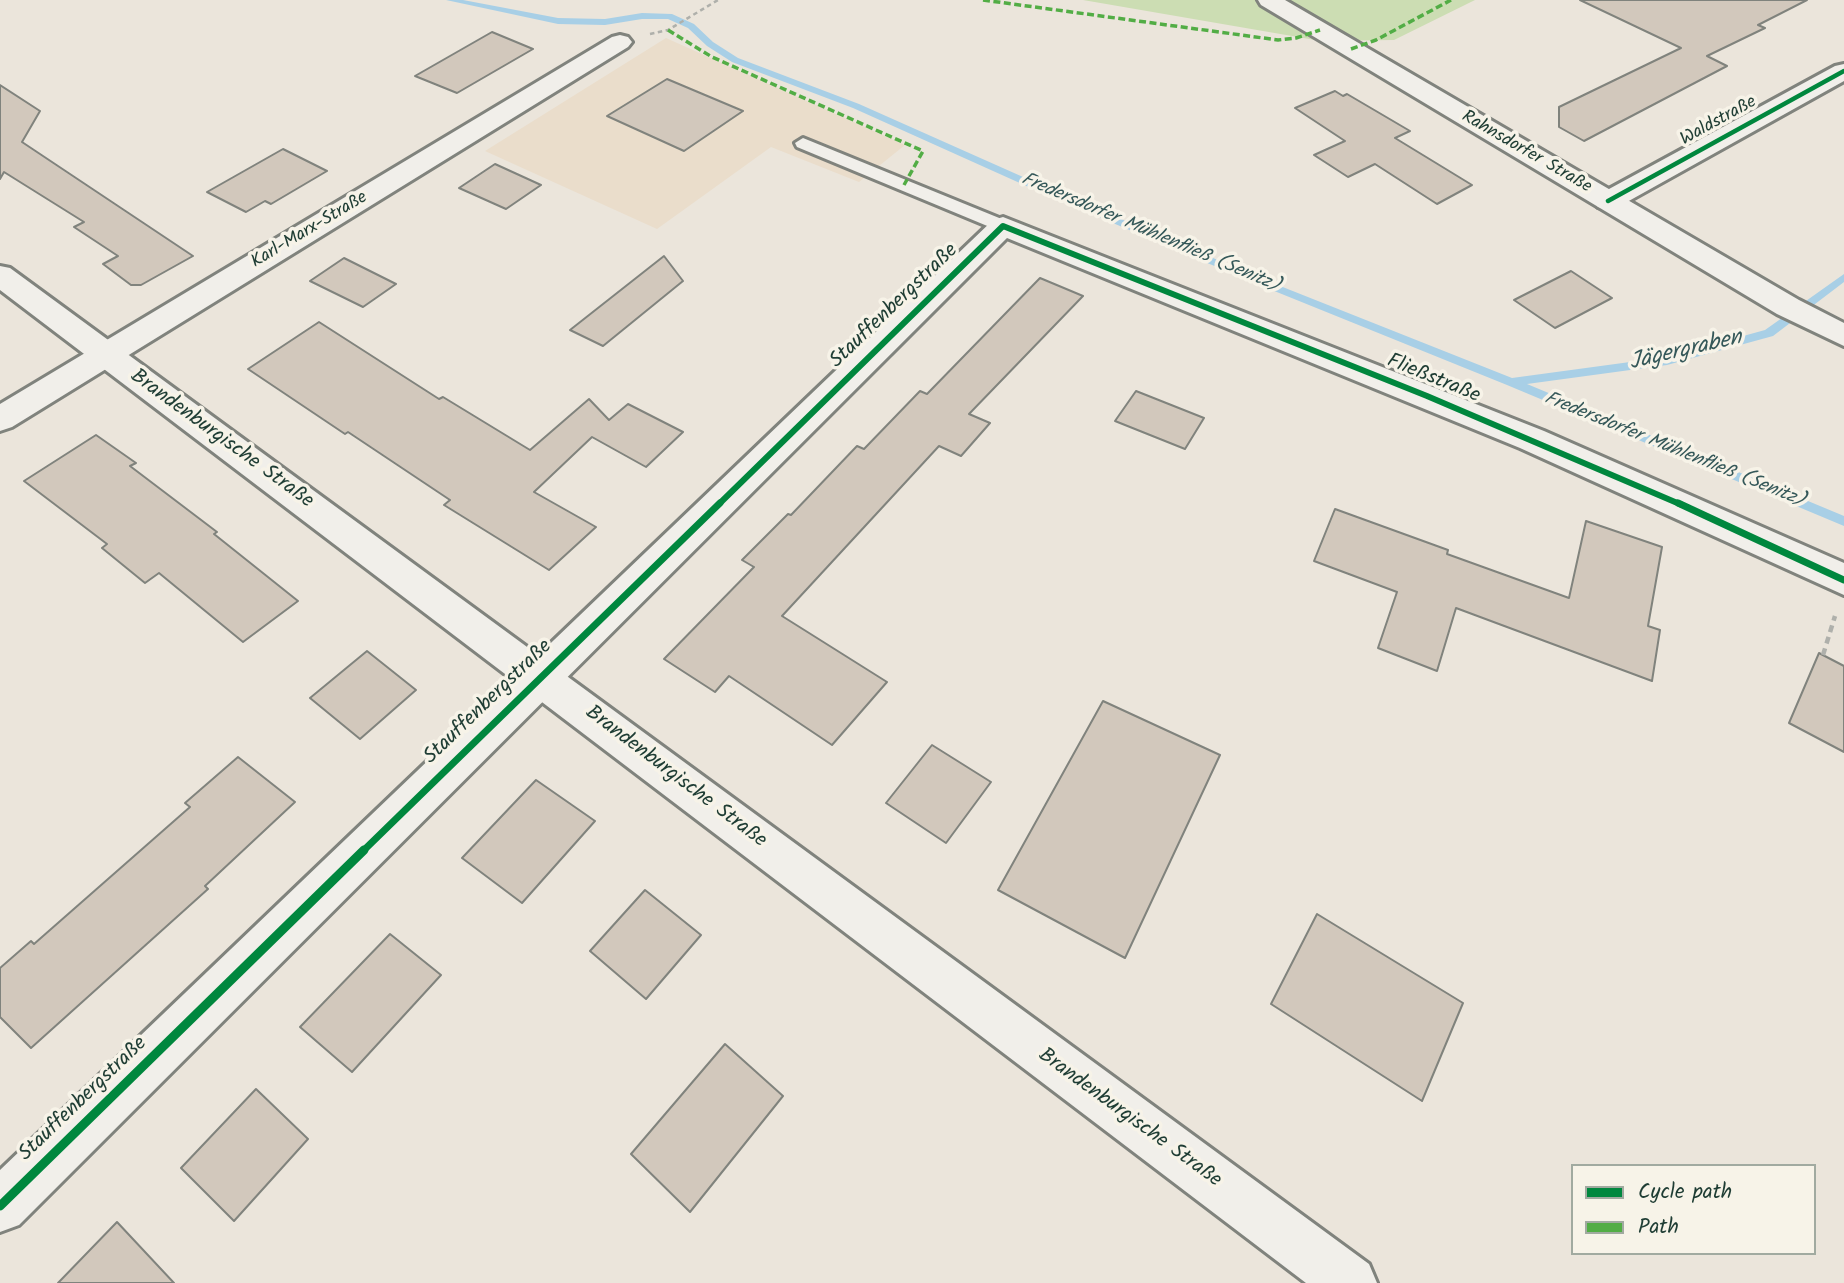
<!DOCTYPE html>
<meta charset="utf-8">
<style>
body{margin:0}
#map{position:relative;width:1844px;height:1283px;overflow:hidden;background:#ebe5db;font-family:Kalam,sans-serif}
canvas{display:block}
.legend{position:absolute;left:1571px;top:1164px;width:245px;height:91px;box-sizing:border-box;background:#f7f3e8;border:2px solid #a1aaa0;margin:0;padding:9px 12px;list-style:none;font-size:21px;color:#1f3d34}
.legend li{display:flex;align-items:center;gap:14px;height:35px}
.legend b{width:35px;border:2px solid #a1aaa0}
</style>
<div id="map">
<canvas width="1844" height="1283"></canvas>
<ul class="legend">
<li><b style="height:9px;background:#00873e"></b>Cycle path</li>
<li><b style="height:9px;background:#52ad45"></b>Path</li>
</ul>
</div>
<script>
const c = document.querySelector('canvas').getContext('2d');
c.lineJoin = 'round';
function paint(path, color) {
  c.fillStyle = color;
  c.fill(path, 'evenodd');
}
function trace(path, color, width, dash) {
  c.strokeStyle = color;
  c.lineWidth = width;
  c.lineCap = dash ? 'butt' : 'round';
  c.setLineDash(dash || []);
  c.stroke(path);
}
function label(font, color, halo, rows, align = 'center') {
  c.font = font + ' Kalam,sans-serif';
  c.lineWidth = 7;
  c.setLineDash([]);
  c.textBaseline = 'middle';
  c.strokeStyle = halo;
  c.fillStyle = color;
  for (const [text, x, y, turn = 0] of rows) {
    c.save();
    c.translate(x, y);
    c.rotate((+turn || 0) * Math.PI / 180);
    c.textAlign = isNaN(turn) ? turn : align;
    if (halo) c.strokeText(text, 0, 0);
    c.fillText(text, 0, 0);
    c.restore();
  }
}
paint(new Path2D(`
 M666,38L905,145L859,182L771,147L657,229L485,151Z`), '#eaddcb');
paint(new Path2D(`
 M1083,0H1475L1394,40L1321,41Z`), '#ccddb3');
paint(new Path2D(`
 M446,0H463L558,18L605,19L642,13L672,14L694,24L713,42L738,58L859,104L1050,189L1265,280L1512,378L1667,357L1765,330L1844,274V282L1773,336L1667,365L1527,384L1844,516V526L1507,385L1257,284L1042,193L853,108L732,62L707,46L688,28L668,19H642L605,25L558,24Z`), '#a8cfe6');
const building = new Path2D(`
 M1580,0H1807L1758,25L1765,28L1707,56L1727,66L1584,141L1559,127V107L1681,48Z
 M492,32L533,49L457,93L415,76Z
 M667,79L743,111L684,151L607,116Z
 M0,85L40,111L22,142L193,256L141,285H131L103,264L118,256L74,227L84,222L4,172L0,179Z
 M1335,91L1343,96L1347,94L1410,131L1395,138L1472,185L1437,204L1375,164L1348,177L1314,155L1345,141L1295,108Z
 M283,149L327,171L271,204L265,201L246,212L207,192Z
 M495,164L541,185L506,209L459,188Z
 M664,256L683,281L603,346L570,330Z
 M344,258L396,284L363,307L310,281Z
 M1571,271L1612,298L1555,328L1514,300Z
 M1040,278L1083,296L969,414L990,423L961,456L939,446L782,616L887,682L832,745L729,676L715,692L664,659L754,567L742,560L788,514L791,515L857,446L864,449L920,391L927,394Z
 M319,322L439,399L443,397L530,450L589,399L609,420L628,404L683,432L646,467L592,437L534,492L596,527L549,570L444,505L450,500L348,432L345,434L248,369Z
 M1136,391L1204,418L1185,449L1115,421Z
 M96,435L136,463L130,466L217,532L214,534L298,601L243,642L159,573L145,583L102,548L107,544L24,481Z
 M1335,509L1448,550L1447,554L1569,598L1586,521L1662,547L1648,626L1660,630L1652,681L1456,608L1437,671L1378,648L1397,592L1314,561Z
 M367,651L416,690L360,739L310,698Z
 M1819,653L1844,666V752L1789,723Z
 M1103,701L1220,755L1125,958L998,890Z
 M932,745L991,782L946,843L886,803Z
 M238,757L295,802L205,886L208,889L31,1048L0,1017V968L31,941L34,944L190,807L185,803Z
 M536,780L595,821L522,903L462,858Z
 M645,890L701,935L646,999L590,951Z
 M1317,914L1463,1003L1422,1101L1271,1004Z
 M390,934L441,975L352,1072L300,1027Z
 M725,1044L783,1096L690,1212L631,1154Z
 M256,1089L308,1139L234,1221L181,1168Z
 M117,1222L174,1283H58Z`);
paint(building, '#d2c8bc');
trace(building, '#80837d', 2);
const lane = new Path2D(`
 M803,138L1009,222L1012,226L1003,231L997,230L797,147L795,143Z`);
const street = new Path2D(`
 M620,35L628,37L632,42L628,47L12,427L0,431V404L612,37Z
 M1844,64V81L1618,207L1608,209L1598,207L1594,201L1598,195L1835,66Z
 M1003,217L1544,431L1844,563V595L1520,448L1007,238L19,1225L0,1232V1170L993,220Z`);
const secondary = new Path2D(`
 M1258,0H1285L1799,300L1844,323V346L1777,314L1261,5Z
 M0,266L10,268L1369,1264L1377,1283H1306L0,290Z`);
trace(lane, '#80837d', 6);
trace(street, '#80837d', 6);
trace(secondary, '#80837d', 6);
trace(new Path2D(`
 M650,34L668,30L718,0`), '#afb0ab', 2.5, [4.5, 3.5]);
trace(new Path2D(`
 M1823,655L1835,616`), '#afb0ab', 4.5, [7, 5]);
paint(lane, '#f1efea');
paint(street, '#f1efea');
paint(secondary, '#f1efea');
trace(new Path2D(`
 M983,0L1278,40L1296,38L1320,30
 M668,30L712,57L923,151L904,185
 M1351,49L1376,40L1451,0`), '#52ad45', 3.5, [7, 3.5]);
trace(new Path2D(`
 M1608,201L1844,71`), '#00873e', 4.5);
trace(new Path2D(`
 M718,505L1003,226L1427,396L1682,505`), '#00873e', 6);
trace(new Path2D(`
 M1678,503L1844,580
 M362,852L720,503`), '#00873e', 7);
trace(new Path2D(`
 M0,1206L364,850`), '#00873e', 9);
label('18px', '#1f3d34', '#f7f3e8', [
 ["Waldstraße",1719,122,-29],
 ["Rahnsdorfer Straße",1526,153,30],
 ["Karl-Marx-Straße",310,231,-31]
]);
label('italic 19px', '#355859', '#f7f3e8', [
 ["Fredersdorfer Mühlenfließ (Senitz)",1150,234,23],
 ["Fredersdorfer Mühlenfließ (Senitz)",1674,451,22]
]);
label('21px', '#1f3d34', '#f7f3e8', [
 ["Stauffenbergstraße",895,307,-44],
 ["Fließstraße",1433,380,22],
 ["Brandenburgische Straße",221,440,36],
 ["Stauffenbergstraße",489,703,-44],
 ["Brandenburgische Straße",675,778,37],
 ["Stauffenbergstraße",84,1100,-44],
 ["Brandenburgische Straße",1129,1119,36]
]);
label('italic 23px', '#355859', '#f7f3e8', [
 ["Jägergraben",1686,352,-13]
]);
</script>
